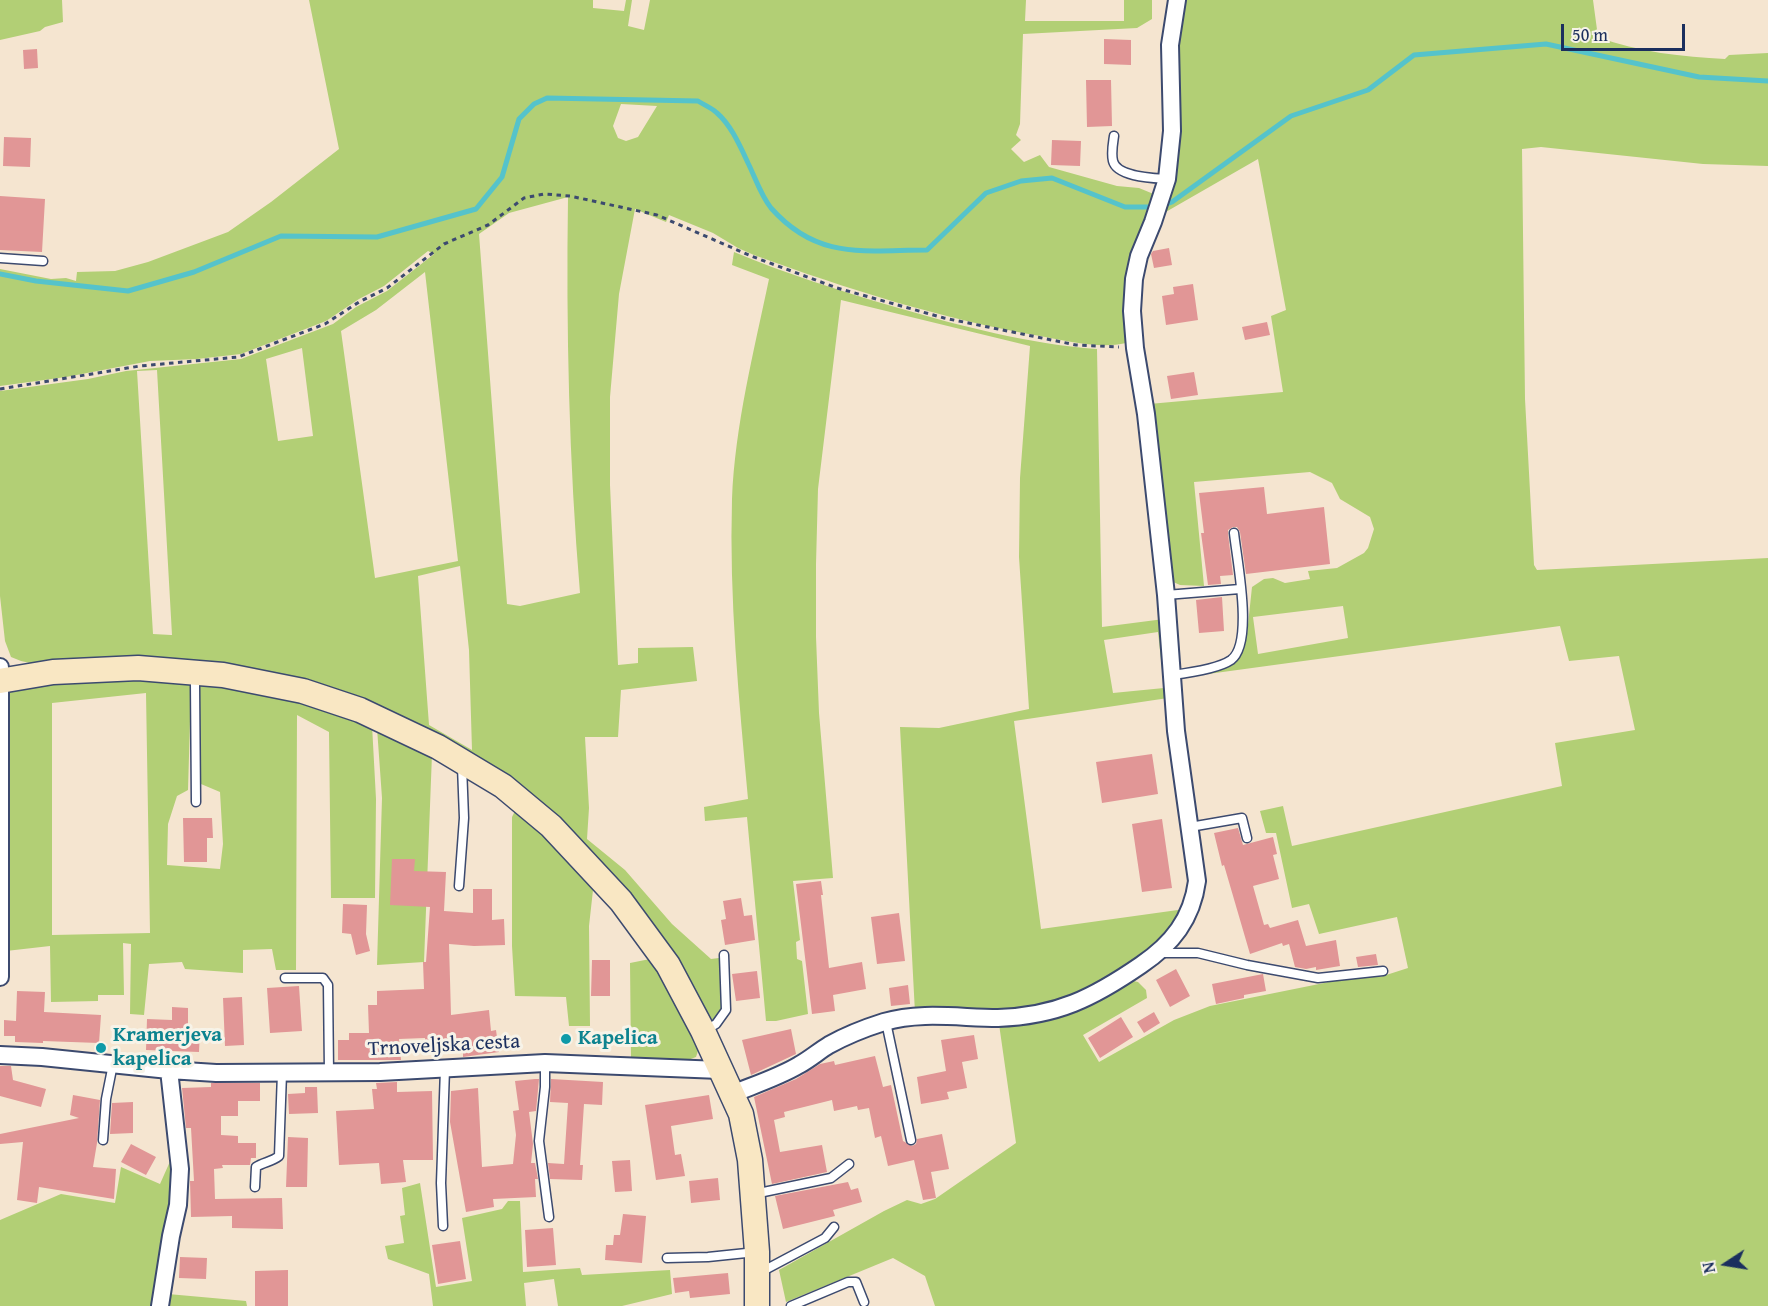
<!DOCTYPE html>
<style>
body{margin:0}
#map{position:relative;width:1768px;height:1306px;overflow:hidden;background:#f5e5d0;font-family:"Gentium Book Plus",serif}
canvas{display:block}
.north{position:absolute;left:1696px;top:1234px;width:60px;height:60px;-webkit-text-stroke:4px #f7f3e8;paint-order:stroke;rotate:258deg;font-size:16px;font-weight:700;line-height:24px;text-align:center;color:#1b2f5e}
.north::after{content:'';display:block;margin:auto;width:21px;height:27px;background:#1b2f5e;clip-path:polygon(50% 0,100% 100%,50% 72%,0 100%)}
.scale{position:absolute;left:1561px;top:24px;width:124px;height:27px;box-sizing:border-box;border:3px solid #1b2f5e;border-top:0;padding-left:8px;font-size:18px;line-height:21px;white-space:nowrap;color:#1b2f5e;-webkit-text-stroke:4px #f7f3e8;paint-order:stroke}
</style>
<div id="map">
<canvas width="1768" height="1306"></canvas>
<div class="north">N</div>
<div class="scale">50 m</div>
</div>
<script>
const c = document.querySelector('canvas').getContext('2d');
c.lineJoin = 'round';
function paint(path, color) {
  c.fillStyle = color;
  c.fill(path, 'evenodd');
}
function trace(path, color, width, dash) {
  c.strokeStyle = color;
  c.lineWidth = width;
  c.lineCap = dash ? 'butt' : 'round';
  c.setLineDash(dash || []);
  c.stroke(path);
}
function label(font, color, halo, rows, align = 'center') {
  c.font = font + ' "Gentium Book Plus",serif';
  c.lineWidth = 6;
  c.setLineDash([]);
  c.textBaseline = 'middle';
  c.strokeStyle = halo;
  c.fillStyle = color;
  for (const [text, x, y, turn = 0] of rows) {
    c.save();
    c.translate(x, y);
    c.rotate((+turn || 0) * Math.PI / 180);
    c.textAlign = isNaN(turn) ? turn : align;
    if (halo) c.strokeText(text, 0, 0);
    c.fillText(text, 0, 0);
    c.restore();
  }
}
paint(new Path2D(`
 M0,0H62L63,22L45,27L40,31L0,40Z
 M309,0H593V8L624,11L626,0H632L628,26L644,30L650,0H1026L1025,21H1124V0H1152V19L1137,28L1023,34L1020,124L1016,135L1021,140L1011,149L1024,162L1040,155L1049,167L1117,186L1139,188L1156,195L1126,343C1099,349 1067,341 1040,336C942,319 847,289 754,255L738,248L713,233L669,215L666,222L635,209L619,294L610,397V485L618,665L638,663V648L693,647L697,681L621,690L618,737H585L589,808L587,839L625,870L672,924L711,959L719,958L724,1011L715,1020H709L514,786L234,666L173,658L124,656L30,663L21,661L11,657L5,641L0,596V391L88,379L126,371L241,359L333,324L356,307L387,291L434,254L428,251L384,286L359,299L326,321L241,354L197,359L150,361L66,377L0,386V269L51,279L66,278L76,281L77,272L115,271L148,262L228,232L271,202L339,149ZM621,104L657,106L638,137L626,141L618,138L613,126ZM568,197C566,329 569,461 580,593L520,606L507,604L479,234L509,213ZM425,272L458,561L375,578L341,331L376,310ZM302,348L313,436L278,441L266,359ZM157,370L172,635H171L153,634L137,371ZM460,566L469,650L472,750L429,725L418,576Z
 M1182,0H1593L1598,37C1638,52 1683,57 1725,59L1729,55L1768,53V166L1703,164L1541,147L1522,149L1525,399L1534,565L1537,570L1768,558V1306H935L925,1276L893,1258L786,1302L779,1270L884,1211L907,1200L921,1204L935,1199L1016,1143L999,1024L1129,980L1138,982L1146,990L1147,998L1083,1035L1099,1062L1174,1020L1210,1006L1334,981L1370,976L1380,977L1408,968L1397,917L1319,934L1309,904L1292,908L1276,833H1266L1260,811L1283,806L1292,846L1562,786L1555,743L1635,730L1619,656L1569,661L1560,626L1208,674L1207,670L1241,650L1247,634L1252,587L1264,579L1273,578L1285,583L1310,579L1308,571L1337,568L1364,553L1368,548L1374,529L1370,517L1340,499L1332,483L1310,472L1194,482L1204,586L1180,585L1171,581L1149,404L1283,392L1271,316L1286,310L1258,159L1164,213ZM1343,606L1348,638L1258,654L1253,617Z
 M734,252C787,274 840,291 895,307C961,326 1028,344 1097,349L1102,627L1164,619L1168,698L1014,721L1041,929L1185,909L1156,948L1095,989L1039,1009L915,1013L900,727L939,728L1029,709L1019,557L1020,478L1030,346L841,300L818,489L816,564V637L819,713L833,878L793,881L800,940L796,942L797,959L802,961L808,1014L776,1021H766L747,817L705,821L704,807L748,799C739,699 729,599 732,499C735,425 754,351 769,279L732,265ZM1158,632L1164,688L1113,693L1104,640Z
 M52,680H188L191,687L188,790L177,796L168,824L167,865L220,869L223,844L220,792L201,784L198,689L203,680L262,689L372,725L376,799L375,898H331L329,732L297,715L296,970H276L272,949L243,950V973L185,969L182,962L149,964L144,1015L130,1014L131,944L123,943L124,995H98V1001L51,1002L50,946L6,951V695L10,688ZM146,693L150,933L52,935V703Z
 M377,728L432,754L424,962L377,965L382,798Z
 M516,809L594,881L589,926L590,1026H569L566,997L515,996L512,946V817Z
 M650,959L654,960L699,1048L696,1057L688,1060L631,1057L630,963Z
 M172,1157L176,1169L155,1306H0V1220L61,1194L115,1203L121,1167L160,1184Z
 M420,1183L436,1287L472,1281L462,1218L502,1209L508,1201H520L523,1272L580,1268L582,1275L670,1270L672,1294L622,1306H558L554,1279L524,1283L526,1306H433L429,1274L388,1259L385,1246L404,1243L400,1216L405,1215L402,1188Z
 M168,1294L246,1301L247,1306H165Z`), '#b2cf75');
trace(new Path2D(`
 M0,274L36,281L128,291L194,272L281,236L377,237L476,209L502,177L519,119L534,104L547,98L698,101C704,105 712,108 717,113C731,125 740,146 748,163C755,177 761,196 771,208C818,261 865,250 927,250L986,193L1021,181L1052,178L1125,207H1159L1172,202L1291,116L1368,90L1414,55L1546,44L1699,77L1768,81`), '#55c3cb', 5);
paint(new Path2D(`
 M1104,39L1131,40V65L1104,64Z
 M37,49L38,68L24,69L23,50Z
 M1086,80H1111L1112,126L1087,127Z
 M4,137L31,138L30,167L3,166Z
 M1052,140L1081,141L1080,166L1051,165Z
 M0,196L45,199L42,252L0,250Z
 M1169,248L1172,265L1154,268L1151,254L1153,251Z
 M1193,284L1198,320L1166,325L1162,296L1174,294L1173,287Z
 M1267,322L1270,335L1245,340L1242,327Z
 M1194,372L1198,395L1171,399L1167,376Z
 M1264,487L1267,514L1324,507L1330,564L1246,574L1240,532L1237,527H1233L1228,530V534L1233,575L1220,576L1221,584L1208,585L1201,533H1204L1199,493Z
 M1222,597L1224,631L1199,633L1196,600Z
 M1152,754L1158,794L1102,803L1096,762Z
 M183,818H212L213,838H207V862H184Z
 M1162,819L1172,888L1142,892L1132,824Z
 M1238,828L1243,845L1273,837L1277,854L1273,855L1279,879L1253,886L1264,925L1268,924L1270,928L1298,920L1306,946L1336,940L1340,966L1316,970V967L1306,969L1295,967L1289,944L1283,946L1282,943L1250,954L1224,865L1222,866L1214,833Z
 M392,859H415L414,871L446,872L444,911L473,913V889H492V920L504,919L505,945L474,946L449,944L451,1015L489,1010L491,1031L496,1030L499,1052L463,1057V1051L426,1053L425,1038L399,1039L401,1060H338V1040H349V1033H369L368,1005H377V991L424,989L423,962H426L430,907L390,905Z
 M821,881L823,895H821L829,968L862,962L866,989L833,995L835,1011L812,1014L796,884Z
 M741,898L744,916L752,915L755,940L725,945L721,920L726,919L723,901Z
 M343,904L367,905L366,934L370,951L356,955L351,934L342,933Z
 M899,913L905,961L877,964L871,917Z
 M1376,954L1378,965L1358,967L1356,957Z
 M592,960H610V996H591Z
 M1176,969L1190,996L1170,1007L1156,980Z
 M757,971L760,998L736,1001L732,974Z
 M1263,974L1266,991L1244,995V998L1216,1004L1212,984Z
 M908,985L910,1004L891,1006L889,988Z
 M299,986L302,1031L270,1033L267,988Z
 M17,991L45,992L44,1012L101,1015L99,1043L43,1041V1043L15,1042V1036H4V1020L16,1021Z
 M242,997L244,1045L225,1046L223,998Z
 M172,1007L188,1008V1030H200L199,1052L146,1050L147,1019L172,1020Z
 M1154,1012L1160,1023L1144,1033L1137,1022Z
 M1121,1017L1133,1037L1100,1058L1088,1038Z
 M791,1029L796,1054L751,1075L742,1040Z
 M974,1035L978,1059L962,1062L967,1088L947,1092L949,1099L921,1104L917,1077L946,1071L941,1040Z
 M875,1056L883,1087L891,1085L903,1141L912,1146L916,1144L917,1139L942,1134L949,1169L931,1172L936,1198L923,1200L914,1160L888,1166L881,1136L875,1138L869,1108L858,1110L857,1106L834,1111L832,1100L784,1112L785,1117L774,1120L780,1152L822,1145L827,1172L772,1184L754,1097L796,1079L820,1064L834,1061L835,1065Z
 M0,1066H11L13,1080L46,1089L41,1107L0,1096Z
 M535,1079H539L536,1111L529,1112L533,1144L531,1163H535L538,1179H535L536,1197L493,1199L494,1207L466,1212L450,1122L451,1091L478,1088L482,1167L513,1164L516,1135L513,1111L519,1110L515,1081Z
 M551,1079L603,1082L602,1105L584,1104L580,1165H583L582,1180L550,1179L548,1163L564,1164L568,1103L550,1102Z
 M397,1082V1092L432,1091L433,1160H403L406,1182L381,1184L379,1163L339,1165L336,1111L374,1109L372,1089H377L376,1083Z
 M211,1083H260V1101H238V1116H221V1135L238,1136V1143H256V1158H251L250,1165H222L223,1168L214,1169L215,1199L282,1198L283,1229L232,1228V1216L191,1217L190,1181H194L191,1128H186L182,1088L211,1087Z
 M305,1087H317L318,1113L289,1114L288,1094L305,1093Z
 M73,1095L100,1100L97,1143L93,1167L116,1169L114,1199L39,1187L37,1203L17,1200L23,1142L0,1144V1134L79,1118L70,1115Z
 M709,1095L713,1119L671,1126L675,1155L681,1154L685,1176L656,1180L645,1105Z
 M133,1102V1133L110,1134L112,1103Z
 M288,1137L308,1138L307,1187H286Z
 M131,1144L156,1157L146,1175L121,1162Z
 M630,1160L632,1191L615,1192L612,1161Z
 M718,1178L720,1200L691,1203L689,1181Z
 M848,1182L851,1190L858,1188L862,1202L833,1210L835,1216L783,1229L775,1196Z
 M623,1214L646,1216L642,1263L605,1260L606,1245H613L614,1235H620Z
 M553,1228L556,1265L527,1267L525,1230Z
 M460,1241L466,1279L438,1284L432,1245Z
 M180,1257L207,1258L206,1279L179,1278Z
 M288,1270V1306H255V1271Z
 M728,1273L730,1294L690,1298L689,1291L675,1293L673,1278Z`), '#e19696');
const lane = new Path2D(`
 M1114,136C1113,143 1111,153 1113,161C1117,177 1153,178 1167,179
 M0,258L43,261
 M1166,595L1240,589
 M193,674L195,684L196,802
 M1172,675C1188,673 1218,669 1231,660C1254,643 1237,561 1234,533
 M1190,827L1242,818L1247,838
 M459,886L464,818L462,766
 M1158,953H1198L1247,965L1318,978L1383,971
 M285,978H323L328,985L329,1072
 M886,1022L911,1140
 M704,1031L716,1024L726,1010L724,955
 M545,1063V1087L539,1141L549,1217
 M103,1140L106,1099L113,1064
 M255,1187L256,1167C263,1162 272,1162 279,1156L282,1073
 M754,1194L831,1178L849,1164
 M443,1226L441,1183L445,1069
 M667,1258L708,1257L756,1252
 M761,1272L825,1238L834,1227
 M791,1306L848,1282H856L864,1302`);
const street = new Path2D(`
 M0,667V977
 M0,1055L42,1057L169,1070L216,1073L380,1072L545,1063L720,1070
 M732,1094C754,1085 779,1077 799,1065C810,1059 819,1051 829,1045C847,1035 865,1028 884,1022C921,1011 961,1018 998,1018C1057,1016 1093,998 1141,965C1172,944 1192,919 1197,881L1176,731L1166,595L1146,414L1135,348L1132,311L1134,279L1139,256L1153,222L1167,179L1172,131L1170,45L1177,0
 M160,1306L171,1236L178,1205L180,1169L169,1070`);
const secondary = new Path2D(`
 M0,681L53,672L138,668L223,675L303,691L360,710L438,747L503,786L551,826L621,901L668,965L703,1031L741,1114L750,1160L757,1252V1306`);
trace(lane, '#3c4a6f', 11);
trace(street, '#3c4a6f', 20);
trace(secondary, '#3c4a6f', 27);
trace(new Path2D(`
 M0,389L140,366L238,357L325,324L359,302L387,288L444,244L488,225L524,198L544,194L570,196L657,215L751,256L837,288L944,318L1076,345L1119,347`), '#3c4a6f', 3, [4.5, 4.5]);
trace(lane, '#fff', 8);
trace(street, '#fff', 16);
trace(secondary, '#f9e7c3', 24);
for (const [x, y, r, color] of [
 [566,1039,6,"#0f9aa8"],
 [101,1048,6,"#0f9aa8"]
]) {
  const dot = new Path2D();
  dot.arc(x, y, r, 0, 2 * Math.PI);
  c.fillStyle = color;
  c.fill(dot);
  trace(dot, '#f7f3e8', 2);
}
label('bold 21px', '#0d838f', '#f7f3e8', [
 ["Kramerjeva",113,1036],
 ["kapelica",113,1060],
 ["Kapelica",578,1039]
], 'left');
label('21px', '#1b2f5e', '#f7f3e8', [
 ["Trnoveljska cesta",444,1046,-3]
]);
</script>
